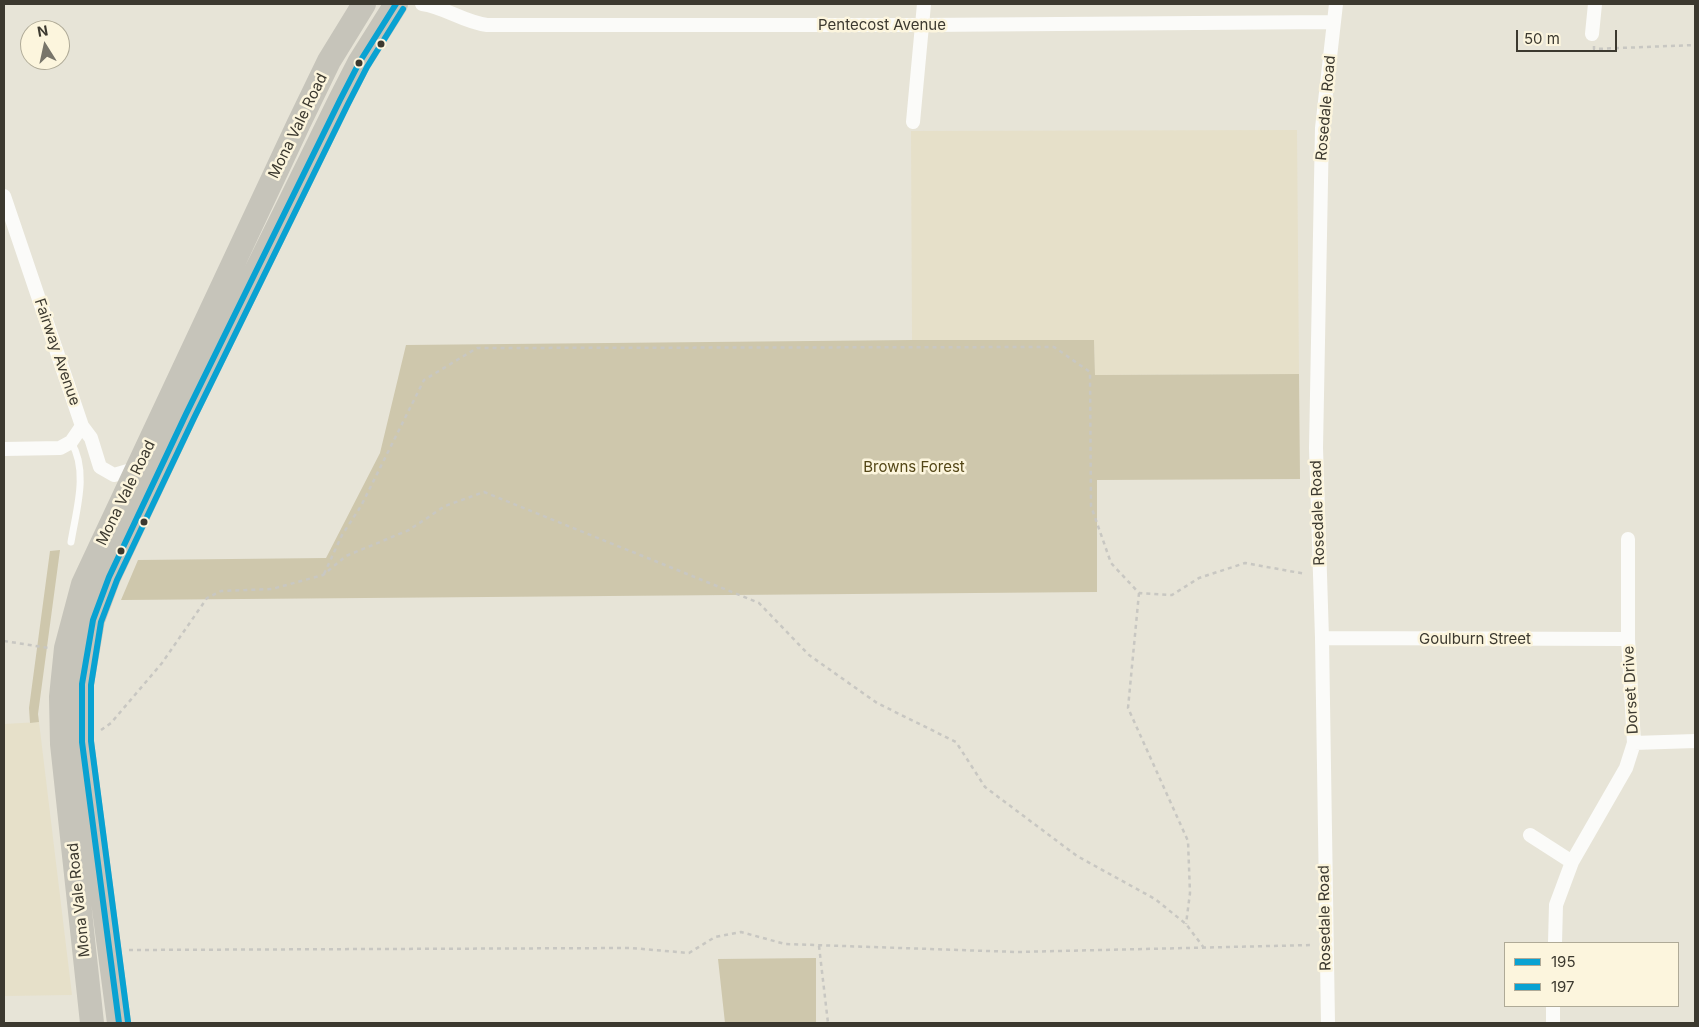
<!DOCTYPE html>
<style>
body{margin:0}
#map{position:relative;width:1699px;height:1027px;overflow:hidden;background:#e7e4d7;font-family:Inter,sans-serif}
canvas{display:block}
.frame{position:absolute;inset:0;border:5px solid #3c392f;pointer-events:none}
.legend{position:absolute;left:1504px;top:942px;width:175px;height:65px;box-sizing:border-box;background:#fcf5dd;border:1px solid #afaa97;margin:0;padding:6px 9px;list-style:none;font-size:15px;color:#3c392f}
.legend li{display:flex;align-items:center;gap:10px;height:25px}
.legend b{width:25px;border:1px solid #afaa97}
.north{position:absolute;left:20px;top:20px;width:50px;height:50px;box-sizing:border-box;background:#fcf5dd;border:1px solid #afaa97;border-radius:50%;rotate:350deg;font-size:14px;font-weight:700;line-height:20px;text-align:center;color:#3c392f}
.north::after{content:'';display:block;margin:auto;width:18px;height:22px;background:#78756a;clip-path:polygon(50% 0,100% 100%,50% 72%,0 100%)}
.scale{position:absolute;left:1516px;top:30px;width:101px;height:22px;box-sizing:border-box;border:2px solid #3c392f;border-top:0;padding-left:6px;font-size:15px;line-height:18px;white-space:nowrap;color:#3c392f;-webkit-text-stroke:4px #fcf5dd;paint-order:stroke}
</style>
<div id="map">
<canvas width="1699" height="1027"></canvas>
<div class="frame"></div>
<ul class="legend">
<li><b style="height:6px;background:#09a2d2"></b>195</li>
<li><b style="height:6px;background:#09a2d2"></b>197</li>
</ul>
<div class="north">N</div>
<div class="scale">50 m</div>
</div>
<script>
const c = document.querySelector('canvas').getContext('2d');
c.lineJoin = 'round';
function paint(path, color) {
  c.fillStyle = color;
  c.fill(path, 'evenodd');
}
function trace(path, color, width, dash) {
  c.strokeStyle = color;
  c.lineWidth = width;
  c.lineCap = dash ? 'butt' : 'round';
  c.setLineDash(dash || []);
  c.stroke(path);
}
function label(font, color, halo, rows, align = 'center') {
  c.font = font + ' Inter,sans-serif';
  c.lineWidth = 5;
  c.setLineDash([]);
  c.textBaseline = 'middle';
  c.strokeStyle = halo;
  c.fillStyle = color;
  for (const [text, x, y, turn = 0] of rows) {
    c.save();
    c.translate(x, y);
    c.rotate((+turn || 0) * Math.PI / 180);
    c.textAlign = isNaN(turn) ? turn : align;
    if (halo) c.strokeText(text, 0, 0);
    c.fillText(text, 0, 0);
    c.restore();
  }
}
paint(new Path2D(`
 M1297,130L1299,374L1095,375L1094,340H912L911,131Z
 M39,722L72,995L4,996V724Z`), '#e6e0c9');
paint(new Path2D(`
 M912,340H1094L1095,375L1299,374L1300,479L1097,480V592L121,600L138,560L326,558L380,453L406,345Z
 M60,550L38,714L39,722L30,723L29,708L50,551Z
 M816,958V1023H725L718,959Z`), '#cec7ac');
trace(new Path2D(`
 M1594,46V49L1695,45
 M324,574L342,535L361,506L424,380L477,348L1054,347L1090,372L1091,506L1111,563L1139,593L1172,595L1199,578L1245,563L1306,574
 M1139,593L1128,708L1188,841L1190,893L1186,924
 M4,641L49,648
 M101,730L111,723L162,663L207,598L221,591L272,589L323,575L346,556L409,530L445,506L484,492L759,603L809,655L877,703L956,742L985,787L1077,856L1155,899L1186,924L1204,948
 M819,946L828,1023
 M129,950L631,948L689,953L715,937L741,932L785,944L1017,952L1313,945`), '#c8c7c2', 2.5, [4, 4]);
trace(new Path2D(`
 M71,542C76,511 89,471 71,442`), '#fbfbf9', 7);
trace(new Path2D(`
 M422,4C445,7 463,22 487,25H922L1334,22
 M1592,34L1595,4
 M913,122L924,4
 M4,196L82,426L91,438L100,467L114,475L138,468
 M4,449L60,448L71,442L82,426
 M1322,638L1628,639
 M1634,743L1695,741
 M1530,835L1572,862
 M1555,943L1556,905L1572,862L1626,768L1634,743L1628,639V539
 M1328,1023L1322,638L1316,448L1322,128L1336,4
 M1553,1023V1006`), '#fbfbf9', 14);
trace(new Path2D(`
 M92,1023L62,744L61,697L66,648L83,584L298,125L329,61L364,4
 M119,1023L82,742V684L93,620L109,577L186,414L340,100L359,63L396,4`), '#c6c4ba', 24);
trace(new Path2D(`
 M119,1023L82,742V684L93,620L109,577L186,414L340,100L359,63L396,4`), '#09a2d2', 6);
trace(new Path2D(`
 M128,1022L91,741V685L101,622L117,580L194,418L348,104L367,67L403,9`), '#09a2d2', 6);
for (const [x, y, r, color] of [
 [381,44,4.5,"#3c392f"],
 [359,63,4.5,"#3c392f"],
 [144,522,4.5,"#3c392f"],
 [121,551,4.5,"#3c392f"]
]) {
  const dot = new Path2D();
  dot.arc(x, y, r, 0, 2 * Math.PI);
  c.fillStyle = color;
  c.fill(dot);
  trace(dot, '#fcf5dd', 2);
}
label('15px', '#3c392f', '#fcf5dd', [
 ["Pentecost Avenue",882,25],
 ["Rosedale Road",1326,108,-85],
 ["Mona Vale Road",298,126,-64],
 ["Fairway Avenue",57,352,71],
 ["Mona Vale Road",126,493,-64],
 ["Rosedale Road",1318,513,-92],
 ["Goulburn Street",1475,639],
 ["Dorset Drive",1631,690,-93],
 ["Mona Vale Road",79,900,-96],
 ["Rosedale Road",1325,918,-91]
]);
label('15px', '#534616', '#fcf5dd', [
 ["Browns Forest",914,467]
]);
</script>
